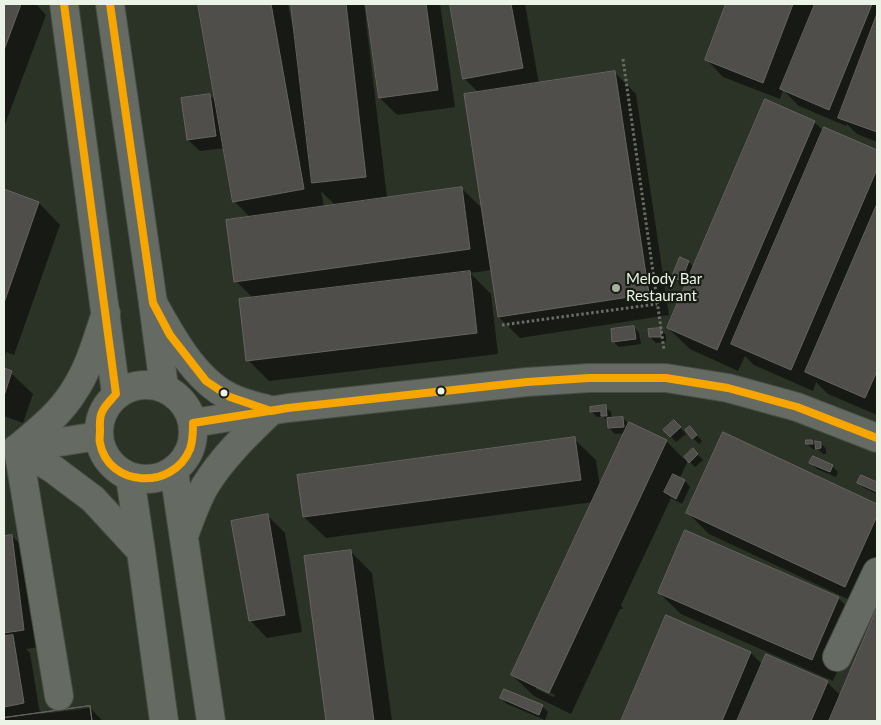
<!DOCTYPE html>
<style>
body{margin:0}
#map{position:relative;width:881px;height:725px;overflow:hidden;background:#2b3226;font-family:Lato,sans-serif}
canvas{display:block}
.frame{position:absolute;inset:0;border:5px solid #ebf3e6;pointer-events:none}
</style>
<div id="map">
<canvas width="881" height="725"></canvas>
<div class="frame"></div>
</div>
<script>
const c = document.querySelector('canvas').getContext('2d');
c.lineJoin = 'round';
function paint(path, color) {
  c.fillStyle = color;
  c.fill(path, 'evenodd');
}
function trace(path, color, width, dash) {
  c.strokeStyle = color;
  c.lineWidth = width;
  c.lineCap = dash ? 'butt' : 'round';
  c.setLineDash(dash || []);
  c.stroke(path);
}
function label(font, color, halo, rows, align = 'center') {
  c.font = font + ' Lato,sans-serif';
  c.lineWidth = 4.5;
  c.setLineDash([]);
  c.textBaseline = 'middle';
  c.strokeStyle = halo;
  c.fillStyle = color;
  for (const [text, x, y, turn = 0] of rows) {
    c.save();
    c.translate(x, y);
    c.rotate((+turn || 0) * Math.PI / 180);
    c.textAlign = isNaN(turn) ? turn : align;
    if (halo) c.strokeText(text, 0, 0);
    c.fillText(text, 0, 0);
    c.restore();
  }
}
paint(new Path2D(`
 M4,4H36L46,15L4,127Z
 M200,4H288L294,34H296L292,4H364L387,198L461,188L483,209L479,93L464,78L451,4H525L539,84L614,72L636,94L669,315L520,338L499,317L492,270L470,273L491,294L498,354L269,381L248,360L253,298L236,281L251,218L234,201L225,148L200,151L188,140L210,95L217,103ZM321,191L336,206L324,207Z
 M367,4H440L455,107L397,115L380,98Z
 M728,4H877V142L857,134L847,124L846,126L799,106L783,90L780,99L723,77L706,59Z
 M814,122L824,131L825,128L877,151V415L828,394L816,382L813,391L754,365L745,356L738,371L690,349L668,328L686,286L679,282L673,277L681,259L689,262L694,268Z
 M4,190L39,203L60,225L14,355L6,352L4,360Z
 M634,327L639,333L641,344L619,347L614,342Z
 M660,329L666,335V342L656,343L650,337Z
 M4,370L11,373L33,394L23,423L4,416Z
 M605,407L611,412L612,419L623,418L629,424L666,441L684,459L693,450L703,460L695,467L688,460L680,478L685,481L690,487L682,504L671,498L621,605L623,609H620L571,714L534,696L512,675L593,502L326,538L304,517L574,439L596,460L600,487L625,433L615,434L609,428L608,422L603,416L597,417L591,411ZM536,686L555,695L554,697L536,689Z
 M674,421L686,434L676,442L665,430Z
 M690,428L702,441L699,444L693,438Z
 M724,434L877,505V584L867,608L709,534L688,513Z
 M812,441L817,446L821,443L826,449V454H823L818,449H813L807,444Z
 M811,463L832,466L838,472L836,477L817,469Z
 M861,476L877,483V494L864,488L859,483Z
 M268,516L285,533L302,632L267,638L250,620Z
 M12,536L29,553L40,647L26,649L30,653L40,714L90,708L103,721H4V537Z
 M350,551L372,573L392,721H327L305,557Z
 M659,593L838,598L860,619L833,681L681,614Z
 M877,611V721H623L667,617L751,653L763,665L827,682L841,696Z
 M501,698L542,706L548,712L545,720L507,704Z`), '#0007');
const building = new Path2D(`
 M4,4H21L4,50Z
 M198,4H271L304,189L233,202Z
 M291,4H346L366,177L312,183Z
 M366,4H426L438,90L379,98Z
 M450,4H511L523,68L463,79Z
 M726,4H793L763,83L705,60Z
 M815,4H872L829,110L780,89Z
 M877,14V132L838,118Z
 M615,71L649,294L498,317L464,94Z
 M210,94L216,136L187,140L181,98Z
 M765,99L815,121L717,350L667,328Z
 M824,127L877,150V169L791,370L731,344Z
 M462,187L470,249L234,282L226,220Z
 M4,189L39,202L4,303Z
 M877,204V371L865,398L805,372Z
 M680,257L689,261L681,281L672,277Z
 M470,271L477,333L246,361L239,299Z
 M634,326L636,339L612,342L611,329Z
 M661,328V337H649L648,329Z
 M4,368L12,371L4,396Z
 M606,405L607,416H601V411L590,412V407Z
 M623,417L624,427L608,428L607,418Z
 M674,420L681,427L670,437L663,430Z
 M629,422L667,440L549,693L511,675Z
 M690,426L697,435L692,439L685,430Z
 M723,432L877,504V516L845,587L686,513Z
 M575,437L581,480L303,517L297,475Z
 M806,440H812L813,444H806Z
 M815,441L821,442V448L816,449Z
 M693,448L698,454L689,463L684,457Z
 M813,456L833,465L830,472L809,463Z
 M673,474L685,480L676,499L664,492Z
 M861,475L877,482V492L857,483Z
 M268,514L285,615L249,621L231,521Z
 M685,530L839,597L812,660L658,593Z
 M12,535L24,630L4,633V536Z
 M351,550L374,721H326L304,556Z
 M877,608V721H829Z
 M666,615L751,652L722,721H621Z
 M13,635L24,703L4,707V636Z
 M766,654L828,681L811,721H737Z
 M504,689L543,705L539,715L500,698Z
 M90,706L92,721H4V718Z
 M90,706L92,721H4V718Z`);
paint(building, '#504e4a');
trace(building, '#666460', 1);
const minor = new Path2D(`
 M18,448L59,696
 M18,448L53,469L93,499L141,551
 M174,471L211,721
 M130,477L141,551L164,721
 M184,536C190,519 196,502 205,486C222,458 247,434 271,411
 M837,657L877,572`);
const tertiary = new Path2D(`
 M153,303C171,336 195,380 230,397C241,403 255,406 267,409
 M193,423L288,408L527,382L589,378H666L728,388L797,407L877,438
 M18,448C38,431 60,414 74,391C90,367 97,339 106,313
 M16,449L98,436`);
const secondary = new Path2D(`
 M64,4L116,394
 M110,4L153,303L164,387
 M99 432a47 47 0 1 1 94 0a47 47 0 1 1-94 0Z`);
trace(minor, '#474d43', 30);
trace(tertiary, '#474d43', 30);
trace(secondary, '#474d43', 30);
trace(new Path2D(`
 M623,59L664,350
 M502,325L657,304`), '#696e67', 3, [2.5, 2.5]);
trace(minor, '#656b62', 28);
trace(tertiary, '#656b62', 28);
trace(secondary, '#656b62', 28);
trace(new Path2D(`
 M64,4L116,394C111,400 105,405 102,412C99,418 100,425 100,431C100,435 99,439 100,443C108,487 173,491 190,449C193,441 193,432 193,423L288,408L527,382L589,378H666L728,388L797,407L877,438
 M110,4L153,303L170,335L206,381L230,397L271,411L282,409`), '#f7a600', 8);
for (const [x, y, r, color] of [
 [616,288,5,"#a8afa3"],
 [441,391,4.5,"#ebf3e6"],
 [224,393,4.5,"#ebf3e6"]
]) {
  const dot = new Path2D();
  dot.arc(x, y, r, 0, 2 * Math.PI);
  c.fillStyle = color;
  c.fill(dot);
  trace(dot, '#161c13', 2);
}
label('15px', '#ebf3e6', '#161c13', [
 ["Melody Bar",626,279],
 ["Restaurant",626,296]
], 'left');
</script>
